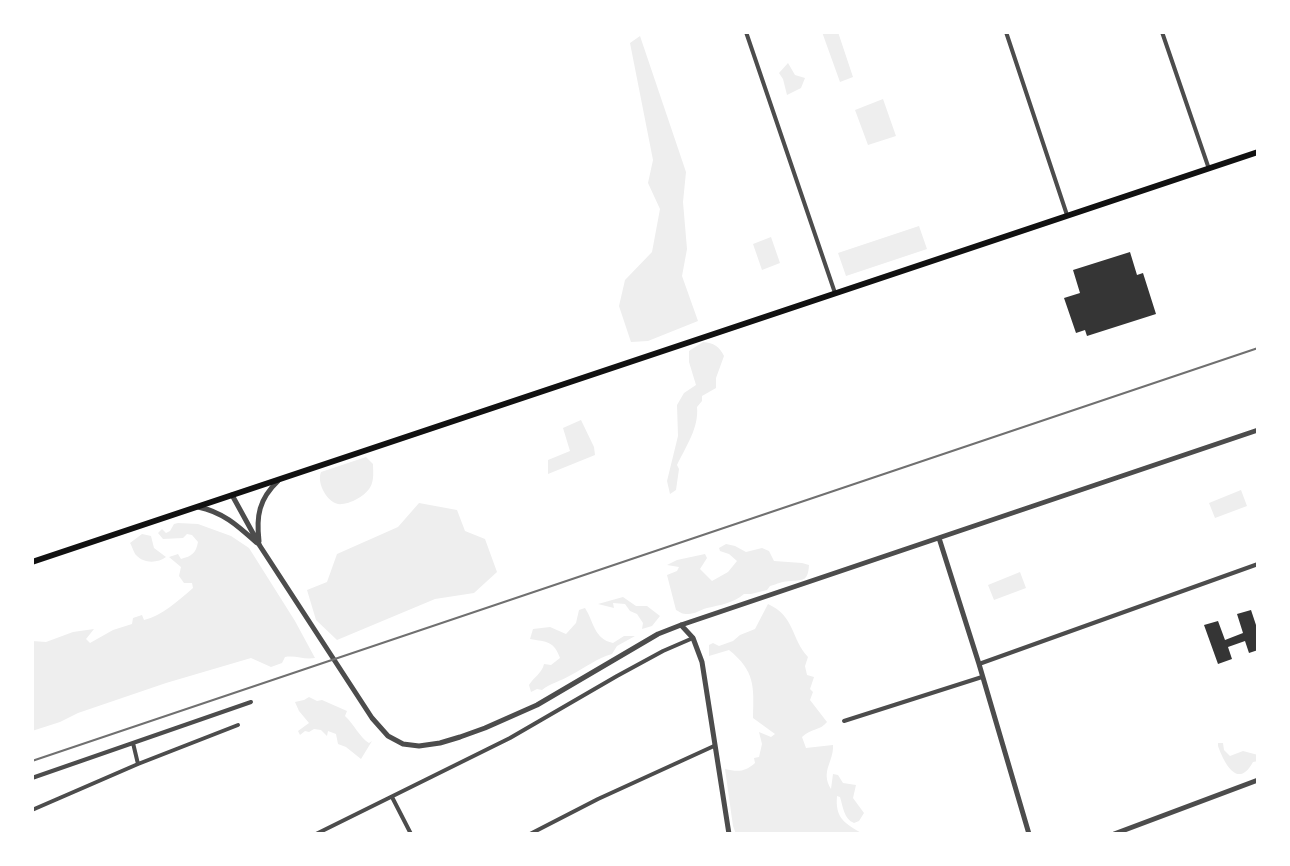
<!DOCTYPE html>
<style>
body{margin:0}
#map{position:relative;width:1290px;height:866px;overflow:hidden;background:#fff;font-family:"Fira Sans",sans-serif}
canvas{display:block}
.frame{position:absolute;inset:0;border:34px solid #fff;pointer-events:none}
</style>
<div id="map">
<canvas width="1290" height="866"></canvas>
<div class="frame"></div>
</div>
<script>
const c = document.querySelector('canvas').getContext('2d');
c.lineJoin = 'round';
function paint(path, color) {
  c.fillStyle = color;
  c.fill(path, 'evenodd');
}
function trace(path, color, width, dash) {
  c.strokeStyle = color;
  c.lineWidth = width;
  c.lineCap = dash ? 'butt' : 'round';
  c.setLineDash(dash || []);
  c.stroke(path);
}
paint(new Path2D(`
 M822,32H838L853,77L840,82Z
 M640,36L686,172L683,202L687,249L682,276L698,321L648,341L631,342L619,306L625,280L652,252L660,209L648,183L653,160L630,43Z
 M788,63L795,75L805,78L801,88L787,95L783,79L779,73Z
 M883,99L896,136L868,145L855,110Z
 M919,226L927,249L846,276L838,253Z
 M771,237L780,263L762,270L753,244Z
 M703,342C714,343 719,346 724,356L716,378V388L702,396V401L697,407C699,428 686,446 677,465L679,469L676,490L670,494L667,481L678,436L677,405L684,393L696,385L689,362V351Z
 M581,420L594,447L595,455L548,474V460L570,451L563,428Z
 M366,457L373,464C373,470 374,477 372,483C369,494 353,503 342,504C329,506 316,484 321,472Z
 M1241,490L1247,506L1215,518L1209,503Z
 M419,503L457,510L465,531L485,539L497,572L474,593L435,599L337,640L316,620L307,590L327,582L337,554L398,527Z
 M178,523L198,524L231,536L249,548L295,621L315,658C304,660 296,655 285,657L282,663L271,667L251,658L166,683L78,713L60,722L32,731V641L46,642L73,632L94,629L86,639L90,643L113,630L132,624L133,618L142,615L144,620C162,616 179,600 193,588L192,583H184L179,576L181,567L169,557L178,554L181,559C192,556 196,553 198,542L192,535L187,534L183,538L163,539L158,533L162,529L166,533L170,531L174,524Z
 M142,534L151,536L154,548L166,557C158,563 144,564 136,555C135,555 131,544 130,543Z
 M726,544L735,546L746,552L762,548L769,551L774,561L802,563L809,565C808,581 804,580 791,581C783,581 777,584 770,586L767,590L751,594H744C734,603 720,605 707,608C700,610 695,614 688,614C681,614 682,613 676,610L667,575L677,571L679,567L667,565L677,560L705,554L707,558L700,569L712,581L728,572L737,561L729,554L720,551L719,548Z
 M1020,572L1026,588L994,600L988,585Z
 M623,597L636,606H647L660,616L652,626L642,629L643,623L637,614L630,611L625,604L613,603L614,608L598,604Z
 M768,604C795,616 791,639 808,657L805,666L807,675L814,677L810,689L813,692L810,700L827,722C820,731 811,728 802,737L806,748L833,745C834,762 820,771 831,789L833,774L838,775L843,783L856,785L853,798L864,813L859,821L854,823C844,819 843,807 840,797L837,796C835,819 845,823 863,834H736L733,826L725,769C738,772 745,772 755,763L754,758L759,757L762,744L759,732L771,737L775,734L753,718C754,686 755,671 729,650L709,656V645L713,643L719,646L733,641L740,635L755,629Z
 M585,608C594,622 594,639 613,643L624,636H635L617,646L612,654C597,658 585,668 571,675C561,681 551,683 542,690L537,689L531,692L529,685C534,677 542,673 544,664L551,665L560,658C554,641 547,642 530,639L533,629L550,627L566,634L576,623L579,610Z
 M309,697L317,701L322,700L347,711L345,716C354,724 360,738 369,743L372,741L361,759L346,747L338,744L336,734L328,731L327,736L321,730L314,729L309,732L305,731L300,735L298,731L309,723L299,711L295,702L304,700Z
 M1218,743H1223L1224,750L1230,756L1243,751L1258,755V761L1253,762C1238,790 1224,763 1218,746Z`), '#eee');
paint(new Path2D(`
 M1130,252L1137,275L1143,273L1156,314L1087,336L1085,330L1076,333L1064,298L1080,293L1073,270Z
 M1251,610L1258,631V650L1249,653L1245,641L1228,647L1232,659L1218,664L1204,625L1218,621L1225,640L1243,633L1237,614Z`), '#353535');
trace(new Path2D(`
 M746,32L835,293
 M1006,32L1067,215
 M1162,32L1209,169
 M979,664L1258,564
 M844,721L982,677
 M133,743L138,764
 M32,778L251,702
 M392,797L411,834
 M32,810L138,764L238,725
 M316,834L510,738L617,676L663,651L693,638
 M530,834L598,799L714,746`), '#4c4c4c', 4);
trace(new Path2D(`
 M232,495L260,546L372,718L388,736L403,744L419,746L440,743L460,737L485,728L537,705L658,634L681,625L1258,430
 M198,507C223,512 238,526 257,543
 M939,538L979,664L1029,834
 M259,541C256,516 259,499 278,481
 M681,625L693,638L702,662L729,834
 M1114,834L1258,780`), '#4c4c4c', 5);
trace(new Path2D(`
 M32,562L1258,152`), '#111', 6);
trace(new Path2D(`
 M32,761L1258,348`), '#707070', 2);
</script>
